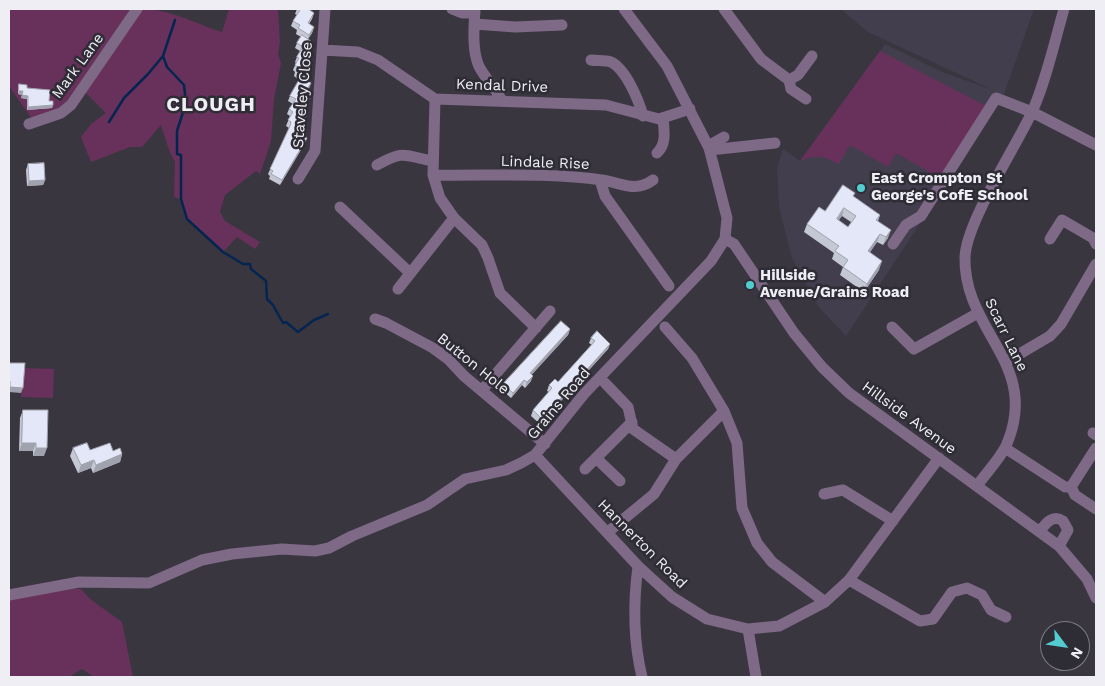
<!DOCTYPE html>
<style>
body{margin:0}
#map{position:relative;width:1105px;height:686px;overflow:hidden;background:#393640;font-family:"Work Sans",sans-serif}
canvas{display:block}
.frame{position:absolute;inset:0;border:10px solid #efeef4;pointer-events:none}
.north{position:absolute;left:1040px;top:621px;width:50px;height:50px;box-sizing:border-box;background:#2e2c35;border:1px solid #7b7a81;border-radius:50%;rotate:121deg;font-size:14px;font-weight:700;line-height:20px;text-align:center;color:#efeef4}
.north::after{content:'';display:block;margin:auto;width:18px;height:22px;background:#52ccd0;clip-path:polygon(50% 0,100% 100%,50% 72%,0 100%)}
</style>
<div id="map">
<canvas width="1105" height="686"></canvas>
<div class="frame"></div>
<div class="north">N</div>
</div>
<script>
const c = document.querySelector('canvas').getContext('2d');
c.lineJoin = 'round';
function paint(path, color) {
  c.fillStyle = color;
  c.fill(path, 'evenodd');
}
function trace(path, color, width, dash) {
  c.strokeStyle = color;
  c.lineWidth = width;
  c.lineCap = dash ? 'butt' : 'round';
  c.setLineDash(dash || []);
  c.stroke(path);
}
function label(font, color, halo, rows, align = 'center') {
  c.font = font + ' "Work Sans",sans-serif';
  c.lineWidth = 5;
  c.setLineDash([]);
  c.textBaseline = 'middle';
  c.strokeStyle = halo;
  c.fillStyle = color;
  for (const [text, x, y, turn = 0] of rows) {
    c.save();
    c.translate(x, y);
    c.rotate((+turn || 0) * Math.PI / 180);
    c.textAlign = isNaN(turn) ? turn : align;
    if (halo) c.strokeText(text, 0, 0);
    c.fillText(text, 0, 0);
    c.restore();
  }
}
paint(new Path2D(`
 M841,9H1034L1004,94H1002L999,103L846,336L818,306L792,258L779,207L777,168L783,149L800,161L885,44L942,72L993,90L868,32Z`), '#433e4e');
paint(new Path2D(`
 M9,9H132L66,103L55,111L32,119L9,86Z
 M142,9C170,9 196,24 222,32L229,9H278L280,42L278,54L281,63L274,99L271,141L260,174L256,171L225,195L220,212L225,221L260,242L255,249L237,237L223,252L187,219L181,199L174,197L175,161C170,156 164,134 161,125L142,147H130L91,162L81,137L91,124L106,113L85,92Z
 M880,51L986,106L938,184L925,177L928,171L896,153L888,167L850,145L839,164C825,156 815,154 800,161Z
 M23,368L54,369L53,398L21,397Z
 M68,588L81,589L90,599L122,622L133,677H94L82,669L69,677H9V599Z`), '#68315b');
trace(new Path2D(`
 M163,56L167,67L184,85L186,103L177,131V154L181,155V199L187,219L223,252L243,264H250L251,269L266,281L267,299L273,305L283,323L286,322L298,332L314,320L328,314
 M109,122L124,98L148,74L163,56L175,20`), '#052551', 2.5);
trace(new Path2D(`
 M452,9L462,13H475
 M475,9C474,26 472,48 478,64C482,75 496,88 502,101
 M724,9L761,59L789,80L791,89L806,99
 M475,24L515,27L562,25
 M323,50L358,52L378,60L435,99L606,105L659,119L690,109
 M591,60C597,61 605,60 611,62C626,69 639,101 643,116
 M789,80L798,75L812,56
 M435,99L433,175L440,198L454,218L482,245L488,258L500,293L536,328
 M29,124L61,113L71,105L137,9
 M708,146L724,137
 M710,150L775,143
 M657,153C667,144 664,130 663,118
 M377,165C406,149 403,156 433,161
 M433,175C488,176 547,172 602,180C622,183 635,193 653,180
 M298,179L315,151L325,9
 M600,180L605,196L669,286
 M340,207L410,273
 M725,239L734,244L794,333L822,367L849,393L1059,546L1087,579L1096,598
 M1050,239L1062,220L1093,238L1096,244
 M893,244L906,225L921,216L996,98L1032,112L1096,145
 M398,289L454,218
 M375,319L386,323L433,348L448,359L464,376L545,444
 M665,327L692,358L724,411L737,443L742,508L757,543L772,562L825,602
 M892,327L914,349L978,313
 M1006,362L1050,336L1061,324L1096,264
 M605,383L628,407L633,429L676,459
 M482,390L550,311
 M1093,433L1096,435
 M1005,448L1065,487H1071L1096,448
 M535,455L638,566L672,597L707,619L748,629L779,626L825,602L849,580L939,458
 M585,469L596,458
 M620,481L596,458L632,422
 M977,486C986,473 999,460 1006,446C1042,364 963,332 965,257C966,223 1015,148 1031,114C1045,85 1055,40 1064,9
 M1071,487L1075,495L1096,509
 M824,494L843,490L893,521
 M1040,531C1046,523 1053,514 1063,521L1068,530L1059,546
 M608,532L654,494L676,459L724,411
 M638,566C633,604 633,640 642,677
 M849,580L920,621L933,619L952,592L967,588L982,595L991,610L1006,617
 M9,595L79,582L149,583L202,560L232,554L282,549L315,551L329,548L352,536L427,505L465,479L506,470L521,463L535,455L584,394L711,261L725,239L727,218L709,148L667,66L624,9
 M748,629L756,677`), '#7e6986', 11);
paint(new Path2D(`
 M297,9H309L314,13L312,19L309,24L314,27L312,33L308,39L312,42L310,47L307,52L312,55L310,61L306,66L309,75L306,80L309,89L305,95L310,98L308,103L305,109L308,112L306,117L303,122L305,130L302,135L307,138L305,143L280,185L269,179L270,176L268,174L289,128L286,126L290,116L287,114L289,109L293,104L288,101L290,96L299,80L294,76L295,72L293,70L296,63L295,62L297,57L300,51L295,48L297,43L301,37L296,34L297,30L291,26L293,21L297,15L295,14Z
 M19,84L49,101L53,105L52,108L27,110V99L21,98L22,95L18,94V87Z
 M28,164L45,180L43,185L27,186L26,170Z
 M854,197L880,215L878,221L888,238L883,245L877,242L869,253L879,270L864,292L840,275L843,267L832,259L834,253L804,232L807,224L825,211ZM842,216L851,222L848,227L838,220Z
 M570,329L568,335L531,375V381L525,388L522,385L511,398L501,389L503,384Z
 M591,338L610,344L608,349L540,424L531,416L533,410L549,392L547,391L549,385L558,382L592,345L589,343Z
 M23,410L44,456H33V451H19L20,418Z
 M73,448L90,450L113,451L122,454L120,462L93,473L91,468L78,473L70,456Z`), '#c4c7d4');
paint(new Path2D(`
 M314,27L312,33L307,41L309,35Z
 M312,55L310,61L303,71L305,66Z
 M311,83L309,89L302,99L304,94Z
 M19,91H23L22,95L18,94Z
 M22,95L28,96L27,99L21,98Z
 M53,105L52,108L27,110L28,107Z
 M308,112L306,117L300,127L302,121Z
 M307,138L305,143L280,185L282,180Z
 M45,180L43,185L27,186L29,181Z
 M844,208L842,216L834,227L837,219Z
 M891,230L888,238L883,245L886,237Z
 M880,234L877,242L865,260L868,251Z
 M882,261L879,270L864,292L867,284Z
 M570,329L568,335L528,379L530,373Z
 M610,344L608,349L540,424L542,419Z
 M533,376L531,381L525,388L527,382Z
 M524,380L522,385L511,398L513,393Z
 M10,387L23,388L21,393L9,392Z
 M22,443H36L33,451H19Z
 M36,448H47L44,456H33Z
 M122,454L120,462L93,473L96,465Z
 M94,460L91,468L78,473L81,465Z`), '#a0a2ad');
const building = new Path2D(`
 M298,9H308L314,13L308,23L314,27L309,35L298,28L300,25L293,21L300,10Z
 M302,35L312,42L307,50L297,43Z
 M302,49L312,55L305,66L311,69L306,77L296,71L298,67L295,65L299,58L297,57Z
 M301,77L311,83L304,94L310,98L303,108L308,112L302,121L307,125L301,135L307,138L282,180L271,174L273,171L270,169L290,126L291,122L288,120L293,112L289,109L296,99L290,96Z
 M19,84L27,85V88L50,90L49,101H53V105L28,107V96L22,95L23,91H19Z
 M44,163L45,180L29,181L28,164Z
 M843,185L855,193L853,196L880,215L876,220L891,230L886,237L880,234L868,251L882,261L867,284L843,267L848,260L835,251L839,246L807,224L819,207L825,211ZM844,208L856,216L848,227L837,219Z
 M561,321L570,329L530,373L533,376L527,382L524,380L513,393L503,384Z
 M597,331L610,344L542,419L533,410L552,388L549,385L555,379L558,382L595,341L591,338Z
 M9,363H25L23,388L10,387V381H9Z
 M23,410H48L47,448H36V443H22Z
 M87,443L90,450L110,443L113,451L120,448L122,454L96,465L94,460L81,465L73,448Z`);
paint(building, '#e4e7f7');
trace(building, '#a0a2ad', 1);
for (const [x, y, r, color] of [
 [861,188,5,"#52ccd0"],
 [750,285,5,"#52ccd0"]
]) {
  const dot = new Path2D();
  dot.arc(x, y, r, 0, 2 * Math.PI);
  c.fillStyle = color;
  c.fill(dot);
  trace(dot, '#2e2c35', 2);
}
label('15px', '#efeef4', '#2e2c35', [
 ["Mark Lane",78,66,-54],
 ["Kendal Drive",502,86,2],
 ["Staveley Close",303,95,-85],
 ["Lindale Rise",545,163,2],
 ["Scarr Lane",1006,335,64],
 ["Button Hole",473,364,39],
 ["Grains Road",559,404,-50],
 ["Hillside Avenue",909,418,36],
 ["Hannerton Road",642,544,45]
]);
label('bold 15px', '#efeef4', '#2e2c35', [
 ["East Crompton St",871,179],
 ["George's CofE School",871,196],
 ["Hillside",760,276],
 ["Avenue/Grains Road",760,293]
], 'left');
c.letterSpacing = '1px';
label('bold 20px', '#efeef4', '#2e2c35', [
 ["CLOUGH",211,105]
]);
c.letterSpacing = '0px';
</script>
